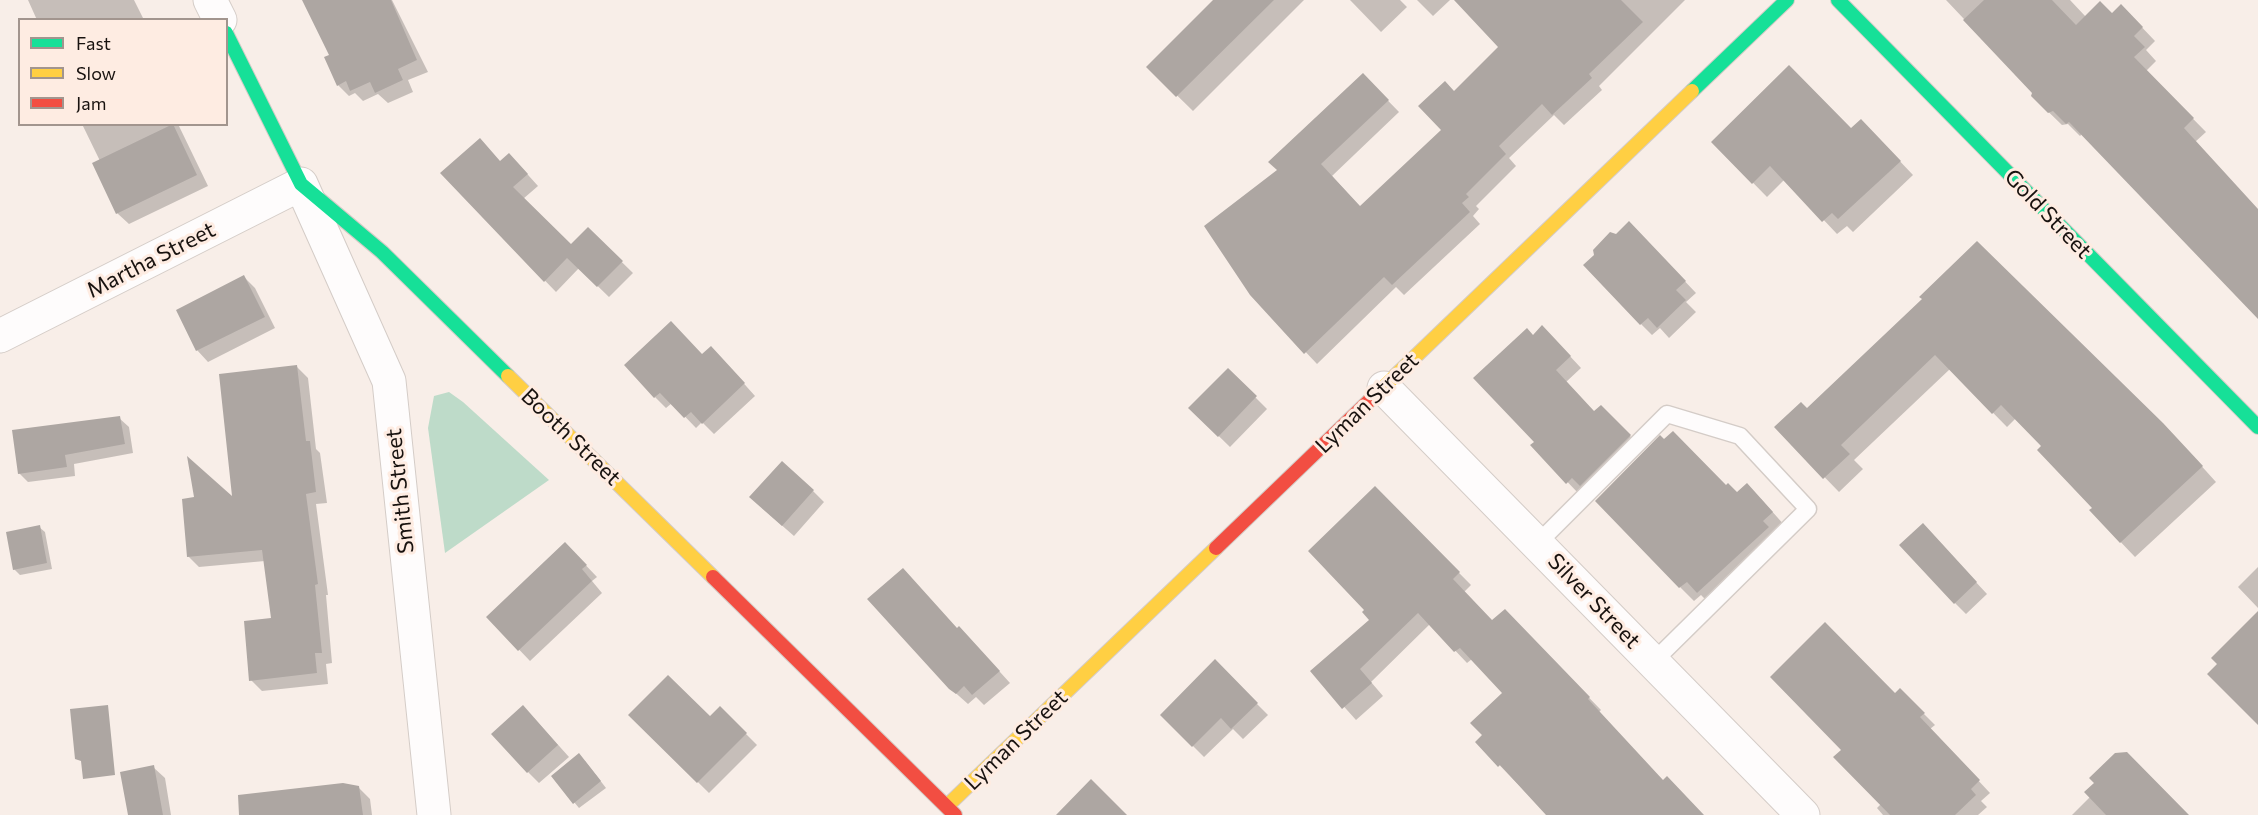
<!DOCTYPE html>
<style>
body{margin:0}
#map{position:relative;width:2258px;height:815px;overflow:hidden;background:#f8eee8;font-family:Commissioner,sans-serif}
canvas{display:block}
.legend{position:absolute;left:18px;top:18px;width:210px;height:108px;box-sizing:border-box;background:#feece2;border:2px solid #a2958e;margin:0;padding:8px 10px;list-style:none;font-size:18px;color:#18120f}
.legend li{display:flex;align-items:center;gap:12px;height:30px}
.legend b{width:30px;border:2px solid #a2958e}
</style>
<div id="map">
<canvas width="2258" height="815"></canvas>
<ul class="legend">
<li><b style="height:8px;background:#16e098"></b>Fast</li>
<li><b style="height:8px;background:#ffcf43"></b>Slow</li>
<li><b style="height:8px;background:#f24e42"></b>Jam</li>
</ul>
</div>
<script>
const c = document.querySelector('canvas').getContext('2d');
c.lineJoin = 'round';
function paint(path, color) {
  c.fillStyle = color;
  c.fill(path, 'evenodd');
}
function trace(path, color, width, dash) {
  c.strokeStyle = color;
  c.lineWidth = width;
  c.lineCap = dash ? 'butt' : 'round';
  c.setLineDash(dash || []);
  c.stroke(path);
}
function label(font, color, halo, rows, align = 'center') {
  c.font = font + ' Commissioner,sans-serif';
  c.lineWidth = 6;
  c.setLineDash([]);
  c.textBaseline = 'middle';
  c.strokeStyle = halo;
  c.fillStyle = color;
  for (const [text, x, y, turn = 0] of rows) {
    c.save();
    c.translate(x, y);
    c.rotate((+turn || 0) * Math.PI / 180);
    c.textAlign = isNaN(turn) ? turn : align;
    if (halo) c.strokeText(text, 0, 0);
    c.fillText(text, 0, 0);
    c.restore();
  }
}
paint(new Path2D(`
 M449,392L463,402L549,480L445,553L428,428L434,396Z`), '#bedbc9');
paint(new Path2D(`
 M28,0H134L144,20H37Z
 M304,0H392L428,72L408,80L413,92L388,103L378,94L363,101L355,93L349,96L338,85L331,56Z
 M1215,0H1304L1193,111L1148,67Z
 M1350,0H1400L1407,7L1381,32Z
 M1417,0H1450L1433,16Z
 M1456,0H1685L1599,86L1602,90L1564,125L1554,115L1509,158L1516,166L1476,206L1479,209L1473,216L1480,224L1404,295L1396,287L1317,364L1251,294L1279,171L1363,75L1399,112L1332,176L1361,208L1443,130L1455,93L1500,47Z
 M1946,0H2070L2086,17L2112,15L2134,19L2155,41L2146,50L2156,61L2146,71L2206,132L2195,142L2258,210V317L2082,134L2080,136L2068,124L2062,125L2032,96L2033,92Z
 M82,124H178L208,186L129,224L117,213L100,161Z
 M1851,130L1875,135L1913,175L1853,232L1847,226L1837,234L1785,179L1767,197L1713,142Z
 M520,166L538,186L523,199L571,247L588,229L633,273L609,297L579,268L556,292L442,174Z
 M1640,234L1696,293L1686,302L1696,312L1669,338L1660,328L1652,335L1641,324L1596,255L1616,235Z
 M244,277L255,288L275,328L208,362L197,350Z
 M1924,299L2177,439L2216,482L2135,557L2091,511L2095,508L2043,446L2016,418L2007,427L1950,369L1854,460L1863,469L1839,492L1776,427L1807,410Z
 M1533,336L1554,339L1581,368L1566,382L1595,413L1601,407L1641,447L1579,494L1532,445L1536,442Z
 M702,356L722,359L755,396L714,434L702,422L696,428L672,403L666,408L655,397Z
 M297,367L308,378L316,449L320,453L327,503L316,504L328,595H326L332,663L326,664L328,684L262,691L251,680L273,620L265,561L199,567L188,556L234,500Z
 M1228,370L1267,409L1230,447L1190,408Z
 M119,418L129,427L133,453L74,464L75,476L28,482L19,473Z
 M1726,487L1737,494L1761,499L1786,527L1712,606L1701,595L1694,601L1680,587Z
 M1375,488L1471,585L1464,592L1492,622L1505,611L1601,710L1599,712L1663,781L1702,815H1548L1477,742L1484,735L1504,693L1472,659L1467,663L1430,624L1371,682L1383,696L1356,720L1312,671L1371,620Z
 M813,491L824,502L794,536L762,508Z
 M39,527L45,532L52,569L20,575L14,569Z
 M1934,537L1987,594L1966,614L1955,603Z
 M576,555L597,577L592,581L602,593L530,661L488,617Z
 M2258,567V608L2238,587Z
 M957,630L970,639L1010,683L984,705L976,697L968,704L950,688Z
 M1215,662L1268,715L1243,739L1233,729L1204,757L1162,715Z
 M1895,695L1911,701L1935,725L1930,729L1990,793L1981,801L1987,807L1978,815H1883L1877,808L1881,804Z
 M720,708L757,745L709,793L630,715L710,718Z
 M534,718L569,757L539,783L528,772Z
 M585,761L606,788L579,808L574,802Z
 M153,767L165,778L171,815H129Z
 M358,787L370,799L372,815H257Z
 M2090,797L2187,815H2072Z`), '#0003');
paint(new Path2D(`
 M302,0H391L417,60L398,69L403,80L375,93L370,82L350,91L346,81L337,86L324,57L329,55Z
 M1213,0H1274L1176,97L1146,67Z
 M1454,0H1621L1643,22L1589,74L1592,78L1552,115L1542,104L1499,146L1506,154L1466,194L1469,197L1462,203L1470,212L1392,285L1384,277L1304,354L1250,295L1204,226L1277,170L1268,162L1363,73L1389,100L1321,164L1360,206L1441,130L1418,106L1445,81L1454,91L1498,47Z
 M1984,0H2052L2076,25L2100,1L2112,13L2121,4L2143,27L2134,36L2145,47L2134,57L2194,118L2184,128L2258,209V319L2069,122L2066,124L2053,111L2048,113L2031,96L2032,93L1963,20Z
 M1789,65L1851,128L1861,119L1901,161L1838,219L1832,213L1822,222L1770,166L1752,184L1711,142Z
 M173,124L197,175L116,214L92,163Z
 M480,138L500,161L509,153L528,174L513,187L571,244L588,227L623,261L597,287L567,258L544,282L440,173Z
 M1629,221L1686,281L1676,290L1686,300L1657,328L1648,318L1640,325L1583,265L1594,255L1593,250L1610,232L1616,234Z
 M1977,241L2163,423L2203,466L2120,543L2089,510L2092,508L2037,450L2041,446L2001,405L1992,414L1935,355L1841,445L1850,454L1823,479L1774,427L1801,402L1807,408L1922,299L1919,297Z
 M244,275L265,317L196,351L176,310Z
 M671,321L702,354L711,346L745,383L702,424L691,412L684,418L660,393L654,398L624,365Z
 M1542,325L1571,356L1556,370L1594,411L1601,405L1631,435L1580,486L1572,478L1566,484L1530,445L1534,442L1473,378L1527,328L1533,335Z
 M297,365L306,441H310L316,492L306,494L318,584L315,585L322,653H315L317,673L249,681L244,621L271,618L262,550L187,557L182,499L194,497L187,456L232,496L219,374Z
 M1228,368L1257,396L1218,437L1188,408Z
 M120,416L125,444L65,455L67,467L18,474L12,430Z
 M1673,431L1726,485L1728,483L1737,492L1747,483L1773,512L1763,521L1769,527L1697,593L1687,582L1679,588L1595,501L1660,435L1664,439Z
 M782,461L814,490L782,526L749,497Z
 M1375,486L1460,572L1453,579L1492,620L1505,609L1590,697L1588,699L1663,780L1667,776L1704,815H1546L1500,765L1498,767L1475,742L1482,735L1470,723L1502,693L1460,648L1454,652L1418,613L1360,669L1372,683L1342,709L1310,671L1369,620L1362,612L1364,610L1308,551Z
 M1923,523L1977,582L1954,604L1899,545Z
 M40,525L47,563L13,570L6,532Z
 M565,542L587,565L582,569L592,581L518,651L486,617Z
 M903,568L957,628L959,626L1000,671L972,695L964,686L956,694L949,689L867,599Z
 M2258,611V725L2207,674L2217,664L2211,658Z
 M1825,622L1895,693L1900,688L1925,713L1920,717L1980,780L1971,789L1976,795L1955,815H1890L1833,757L1841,750L1770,677Z
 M1215,659L1258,703L1231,729L1221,718L1192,747L1160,715Z
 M668,675L710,716L720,706L747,733L697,783L628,715Z
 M108,705L115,775L83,779L81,761L75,759L70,709Z
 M523,705L558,745L527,773L491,734Z
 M2127,752L2189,815H2106L2084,792L2094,783L2089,778L2115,753Z
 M579,753L601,781L573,804L551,776Z
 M154,765L163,815H128L120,772Z
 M1091,779L1127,815H1056Z
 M343,783L359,786L363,815H239L238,795Z`), '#ada6a2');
const lane = new Path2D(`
 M1537,544L1667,414L1740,436L1808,509L1653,662`);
const street = new Path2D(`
 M210,0L220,20
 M0,336L301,184L389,381L434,815
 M1384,388L1803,815`);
const fast = new Path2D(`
 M1838,0L2258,427
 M226,33L301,184L382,252L508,376
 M1692,91L1787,0`);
const slow = new Path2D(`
 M508,376L713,577
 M1369,401L1692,91
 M947,806L1216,548`);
const jam = new Path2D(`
 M1216,548L1369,401
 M713,577L955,815`);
trace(lane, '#d4ccc7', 19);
trace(street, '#d4ccc7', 35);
trace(fast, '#d4ccc7', 16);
trace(slow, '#d4ccc7', 16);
trace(jam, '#d4ccc7', 16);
trace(lane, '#fefcfc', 16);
trace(street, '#fefcfc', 33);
trace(fast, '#16e098', 14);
trace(slow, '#ffcf43', 14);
trace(jam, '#f24e42', 14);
label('22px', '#18120f', '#feece2', [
 ["Gold Street",2048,214,46],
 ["Martha Street",151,260,-27],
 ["Lyman Street",1367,403,-44],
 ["Booth Street",571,437,44],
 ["Smith Street",400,491,-96],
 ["Silver Street",1594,601,46],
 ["Lyman Street",1016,740,-44]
]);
</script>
